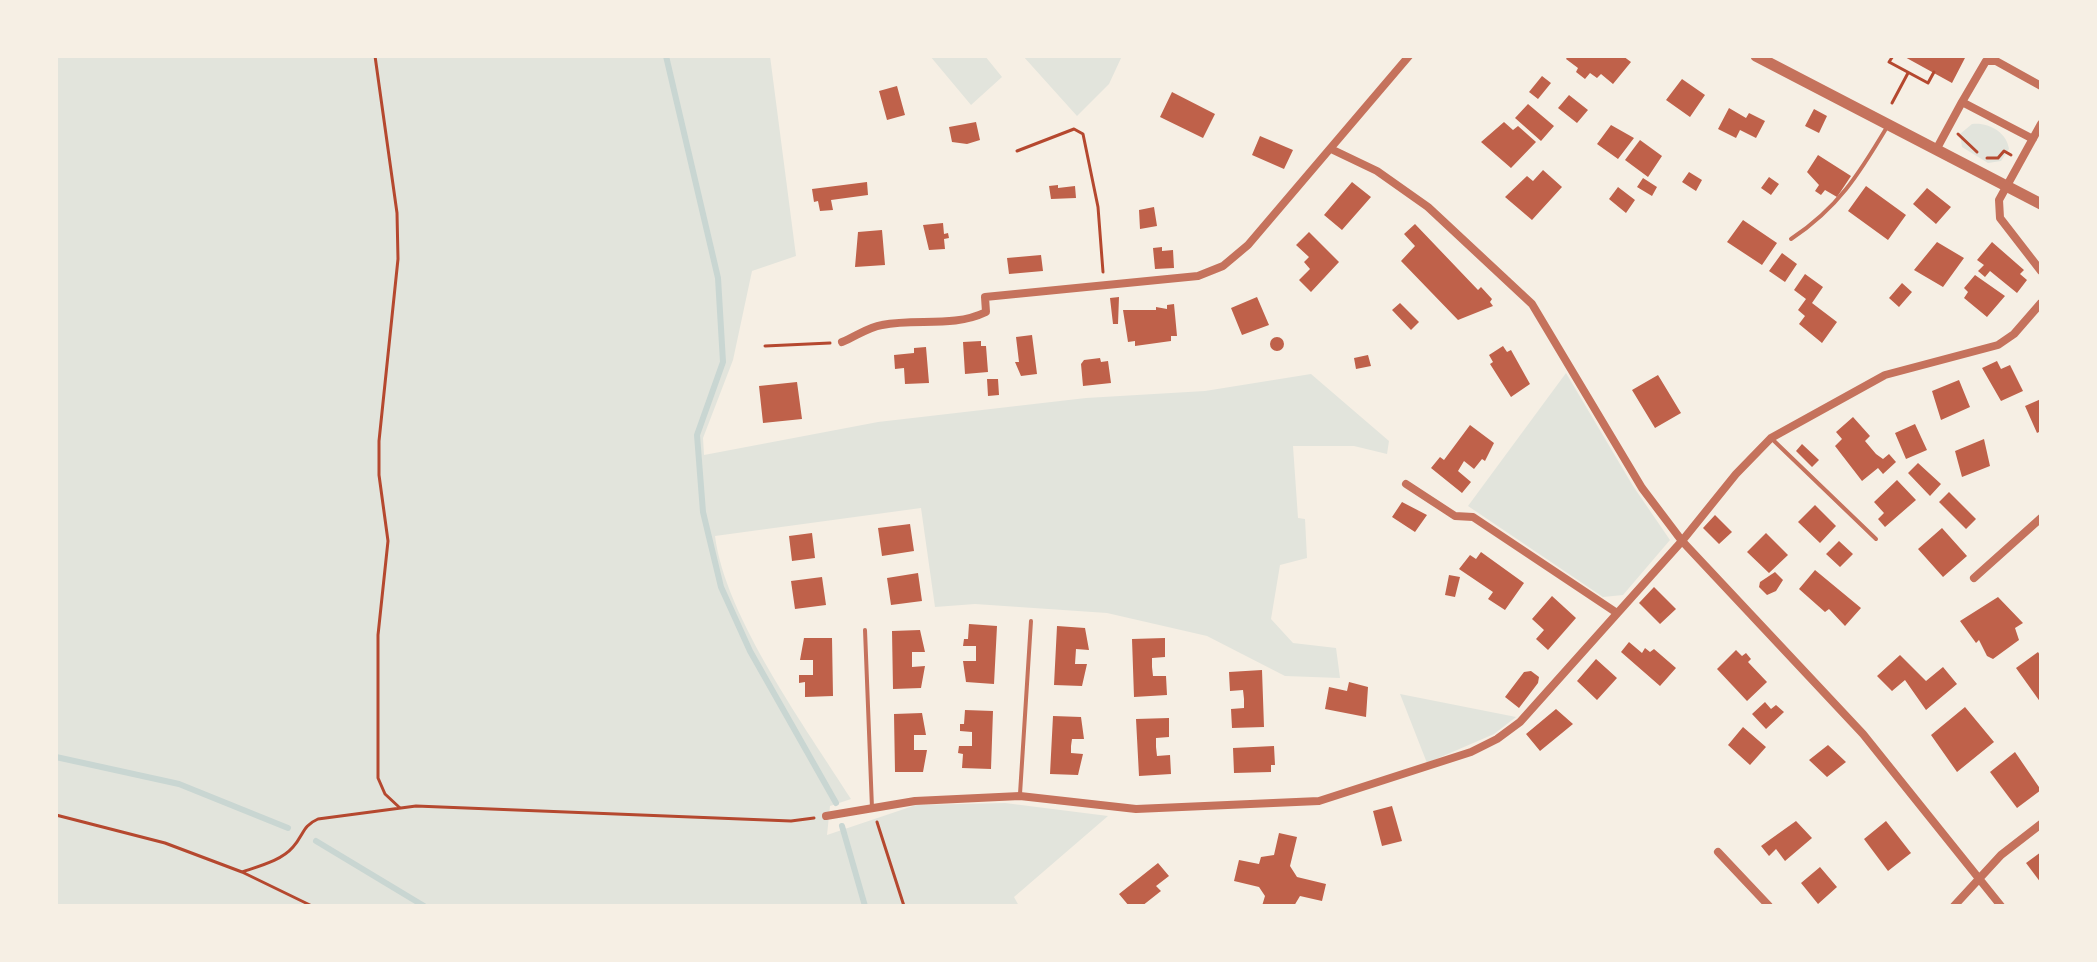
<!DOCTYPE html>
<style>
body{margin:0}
#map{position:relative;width:2097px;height:962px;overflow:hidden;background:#f6efe4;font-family:"Titillium Web",sans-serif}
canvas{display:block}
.frame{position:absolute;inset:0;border:58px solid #f6efe4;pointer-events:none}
</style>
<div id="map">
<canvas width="2097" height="962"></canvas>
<div class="frame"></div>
</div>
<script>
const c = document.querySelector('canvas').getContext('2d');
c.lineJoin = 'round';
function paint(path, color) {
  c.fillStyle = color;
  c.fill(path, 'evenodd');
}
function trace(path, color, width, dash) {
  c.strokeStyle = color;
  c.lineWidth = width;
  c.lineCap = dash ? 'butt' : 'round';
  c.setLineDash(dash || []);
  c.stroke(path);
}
paint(new Path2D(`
 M56,56H770L796,256L752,271L733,360L703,438L704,455L878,422L1086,398L1205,391L1311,374L1389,441L1387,454L1354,446H1293L1298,518L1305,519L1307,558L1280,565L1271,619L1293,643L1336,648L1340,678L1285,676L1207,636L1107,613L975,604L935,607L921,508L715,536C725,617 806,728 851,799L830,806L827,835L916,805L1005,803L1108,816L1014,897L1019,906H56Z
 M930,56H985L1002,77L971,105Z
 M1023,56H1122L1109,84L1077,116Z
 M1972,124C1988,122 2007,132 2009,149L2001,161L1988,163L1962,147L1960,134Z
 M1566,373L1633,486L1670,540L1623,595L1603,597L1468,506Z
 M1400,694L1516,717L1494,734L1427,763Z`), '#e2e4dc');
trace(new Path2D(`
 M666,56L718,278L723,362L697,435L703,512L721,587L750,651L836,803
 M56,757L179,784L288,828
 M842,826L865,906
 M316,841L424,906`), '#c9d6d2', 6);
paint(new Path2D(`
 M1568,56H1623L1631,62L1613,84L1601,74L1597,78L1590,73L1585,79L1576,72L1578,68L1566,59Z
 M1903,56H1966L1952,83Z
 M1542,76L1551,83L1538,99L1529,92Z
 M1682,79L1705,95L1690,117L1666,100Z
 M897,86L905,115L887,120L879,91Z
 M1172,92L1215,114L1203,138L1160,117Z
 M1569,95L1588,110L1577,123L1558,108Z
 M1528,104L1554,126L1541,141L1515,118Z
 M1729,108L1746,118L1749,113L1765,121L1756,138L1740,130L1736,138L1718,129Z
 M1814,109L1827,116L1819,133L1805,126Z
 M976,122L980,140L967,144L952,142L949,127Z
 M1504,122L1513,130L1518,126L1536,142L1511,168L1481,142Z
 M1611,125L1634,138L1618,159L1597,144Z
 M1260,136L1293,150L1284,169L1252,155Z
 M1640,140L1662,156L1648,177L1625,160Z
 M1818,155L1851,176L1837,197L1825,190L1821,195L1815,191L1819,185L1807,172Z
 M1543,170L1562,187L1532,220L1505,197L1527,176L1533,181Z
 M1689,172L1702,180L1696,191L1682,182Z
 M1769,177L1779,184L1771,195L1761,188Z
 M1643,178L1657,187L1652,196L1637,187Z
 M867,182L868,195L831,200L833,210L820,211L818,201L814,202L812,189Z
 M1352,182L1371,197L1342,230L1324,215Z
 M1058,185V188L1075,186L1076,198L1051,199L1049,186Z
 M1866,186L1906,215L1888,240L1848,211Z
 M1618,187L1635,200L1626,213L1609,199Z
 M1927,188L1951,207L1936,224L1913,204Z
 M1154,207L1157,226L1140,229L1139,210Z
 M1743,220L1777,243L1762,265L1727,242Z
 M943,223L944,234L948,233L949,238L944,239L945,249L929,250L923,225Z
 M1415,224L1478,290L1481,287L1492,299L1490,302L1493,306L1458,320L1401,261L1415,246L1404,234Z
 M882,230L885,265L855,267L858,232Z
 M1309,232L1339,262L1311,292L1299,280L1310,269L1304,262L1309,257L1296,245Z
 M1937,242L1964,258L1943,287L1914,270Z
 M1992,242L2024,270L2020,274L2027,280L2017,293L1990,271L1985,277L1978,271L1984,265L1977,260Z
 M1162,247V251L1173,250L1174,268L1155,269L1153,248Z
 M1782,253L1797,264L1785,282L1769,271Z
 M1041,255L1043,271L1009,274L1007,258Z
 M1805,274L1823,287L1812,303L1837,322L1822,343L1799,324L1805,316L1798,310L1806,299L1794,290Z
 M1975,275L2005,296L1987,317L1964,298L1968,292L1964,288Z
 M1902,283L1912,292L1899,307L1889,298Z
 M1119,297L1118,324H1113L1110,298Z
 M1257,297L1269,325L1242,335L1231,308Z
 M1400,303L1419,322L1411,330L1392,310Z
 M1174,304L1177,336H1171V341L1135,346V341L1128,342L1123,310H1156V307L1167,309V305Z
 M1032,335L1037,374L1021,376L1015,362H1019L1016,337Z
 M1270 344a7 7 0 1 1 14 0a7 7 0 1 1-14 0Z
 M981,341V346H986L988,372L965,374L963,342Z
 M1503,346L1507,352L1511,350L1530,384L1511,397L1490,364L1493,362L1489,355Z
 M926,347L929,383L905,384L904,368L895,369L894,355L914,353V348Z
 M1368,355L1371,366L1356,369L1354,358Z
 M1100,358L1101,362L1108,361L1111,383L1083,386L1081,364L1084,360Z
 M1997,361L2001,369L2010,365L2023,391L2001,401L1982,368Z
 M1658,375L1681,413L1655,428L1632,390Z
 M987,379H998L999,395L988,396Z
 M1959,380L1970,407L1941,420L1932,391Z
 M797,382L802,419L763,423L759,386Z
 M2041,399V431L2037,433L2025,406Z
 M1853,417L1870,436L1865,441L1876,454L1883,459L1889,454L1896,462L1883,474L1878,468L1862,481L1835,446L1842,439L1836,432Z
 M1915,424L1927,450L1906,459L1895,433Z
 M1470,425L1494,443L1485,461L1482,459L1474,469L1464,461L1458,471L1471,482L1462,493L1431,468L1440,457L1444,460Z
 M1984,439L1990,466L1962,477L1955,451Z
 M1802,444L1819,460L1812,467L1796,451Z
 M1918,463L1941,484L1930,496L1908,473Z
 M1897,480L1916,500L1885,527L1878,519L1884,513L1874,502Z
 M1949,492L1976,519L1966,529L1939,502Z
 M1402,502L1427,515L1415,532L1392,517Z
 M1815,505L1836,526L1820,543L1798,522Z
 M1715,515L1732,532L1719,544L1703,528Z
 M910,524L914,551L882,556L878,528Z
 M1942,528L1967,556L1943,577L1918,549Z
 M812,533L815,558L792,561L789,536Z
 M1766,533L1788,555L1769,573L1747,552Z
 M1839,541L1853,554L1840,567L1826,554Z
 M1481,552L1524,583L1505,610L1488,599L1493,592L1459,569L1470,555L1476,559Z
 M1815,570L1861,608L1845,626L1829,609L1825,612L1799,589Z
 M1775,572L1783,580L1776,591L1767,595L1759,587L1760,582Z
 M918,573L922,601L891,605L887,578Z
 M1449,575L1460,577L1455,597L1445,595Z
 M822,577L826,605L795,609L791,581Z
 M1654,587L1676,609L1660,624L1639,603Z
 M1552,596L1576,618L1548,650L1536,639L1544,630L1532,619Z
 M1998,597L2023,623L2015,628L2019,640L1993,659L1987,656L1979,640L1976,643L1960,621Z
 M969,624L997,626L994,684L966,682L963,661H976V646H963L964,639H968Z
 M1057,626L1085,628L1089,650L1076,649L1075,664H1087L1082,686L1054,685Z
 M920,630L925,652H912V667L925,666L921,688L893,689L892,631Z
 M804,638H832L833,696L805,697V682L799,683V675H813V660H800Z
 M1165,638V657L1152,658V667L1153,676H1166L1167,695L1134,697L1132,639Z
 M1629,642L1642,653L1645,648L1650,652L1654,649L1676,668L1660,686L1621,652Z
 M1736,650L1742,656L1746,653L1751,659L1748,662L1767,682L1747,701L1717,669Z
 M2038,652L2041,657V703L2016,668Z
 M1900,655L1926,681L1943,667L1957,684L1926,710L1905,680L1892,691L1877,676Z
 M1596,659L1617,678L1597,700L1577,681Z
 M1262,670L1264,727L1232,728L1231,709L1244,708V699L1243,690L1230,691L1229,672Z
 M1531,671L1539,677L1538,683L1519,708L1505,697L1524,672Z
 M1349,682L1368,687L1366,717L1325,709L1329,687L1347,691Z
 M1765,702L1771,709L1776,705L1784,712L1766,729L1752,714Z
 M1965,707L1994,742L1957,772L1931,735Z
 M1556,709L1573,724L1540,751L1526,734Z
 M965,710L993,711L991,769L962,768L963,754L958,753L959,746H972V732L960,731V724H964Z
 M922,713L926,735H914V750H927L923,772H895L894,714Z
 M1053,716L1081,717L1084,739H1072L1071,746V753L1083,754L1078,775L1050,774Z
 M1169,718V737L1156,738V747L1157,756L1170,755L1171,774L1139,776L1136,719Z
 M1743,727L1766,747L1750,765L1728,745Z
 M1828,745L1846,762L1827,777L1809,760Z
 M1274,746L1275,765H1271V772L1234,773L1233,748Z
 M2015,752L2041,790L2017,808L1990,772Z
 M1392,806L1402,841L1382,846L1373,811Z
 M1796,821L1812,838L1785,861L1776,849L1769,856L1761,846Z
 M1886,821L1911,853L1888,871L1864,839Z
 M1279,833L1297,837L1290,866L1297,877L1326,884L1322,901L1300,896L1294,906H1262L1265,896L1259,887L1234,881L1239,860L1259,864L1261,857L1274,855Z
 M2041,852V883L2026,863Z
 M1158,863L1169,876L1156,886L1161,891L1142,906H1129L1119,894Z
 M1820,867L1837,887L1818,904L1801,883Z`), '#bf614a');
trace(new Path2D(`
 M375,56L397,213L398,259L379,441V475L388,541L378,635V778L385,794L400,808
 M1893,56L1889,62L1928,83L1934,72
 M2040,56L2041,57
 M1892,103L1908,73
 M1958,134L1977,152
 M1017,151L1074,129L1083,134L1098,207L1103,272
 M1987,158H1998L2004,151L2011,155
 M765,346L830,343
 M56,815L165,843L242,872L312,906
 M877,822L904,906
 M242,872C259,866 281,861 293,847C304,835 302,826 318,819L416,806L791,821L814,818`), '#b5482f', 3);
trace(new Path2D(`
 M1791,239C1838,208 1859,174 1887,127
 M1771,438L1876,539
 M865,630L872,808
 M1020,794L1031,621`), '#c5725c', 4);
trace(new Path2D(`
 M1962,102L1986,61H1996L2041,86
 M2041,124L1999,200L2000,218L2041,271
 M1331,149L1377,171L1428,207L1532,304L1642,488L1682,541L1863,734L2001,906
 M1936,150L1962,102L2033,139
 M842,342C855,337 868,327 882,325C917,318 953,328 986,312L985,297L1198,276L1223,266L1248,245L1409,56
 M1406,484L1455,516L1473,517L1617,613
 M1974,578L2041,518
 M826,816L915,801L1020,796L1136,809L1319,801L1471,752L1497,739L1520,722L1682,541L1736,474L1771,438L1885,375L1998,345L2014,334L2041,303
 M1718,852L1769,906
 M1954,906L2001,855L2041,824`), '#c5725c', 8);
trace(new Path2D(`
 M1756,56L2041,204`), '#c5725c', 11);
</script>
